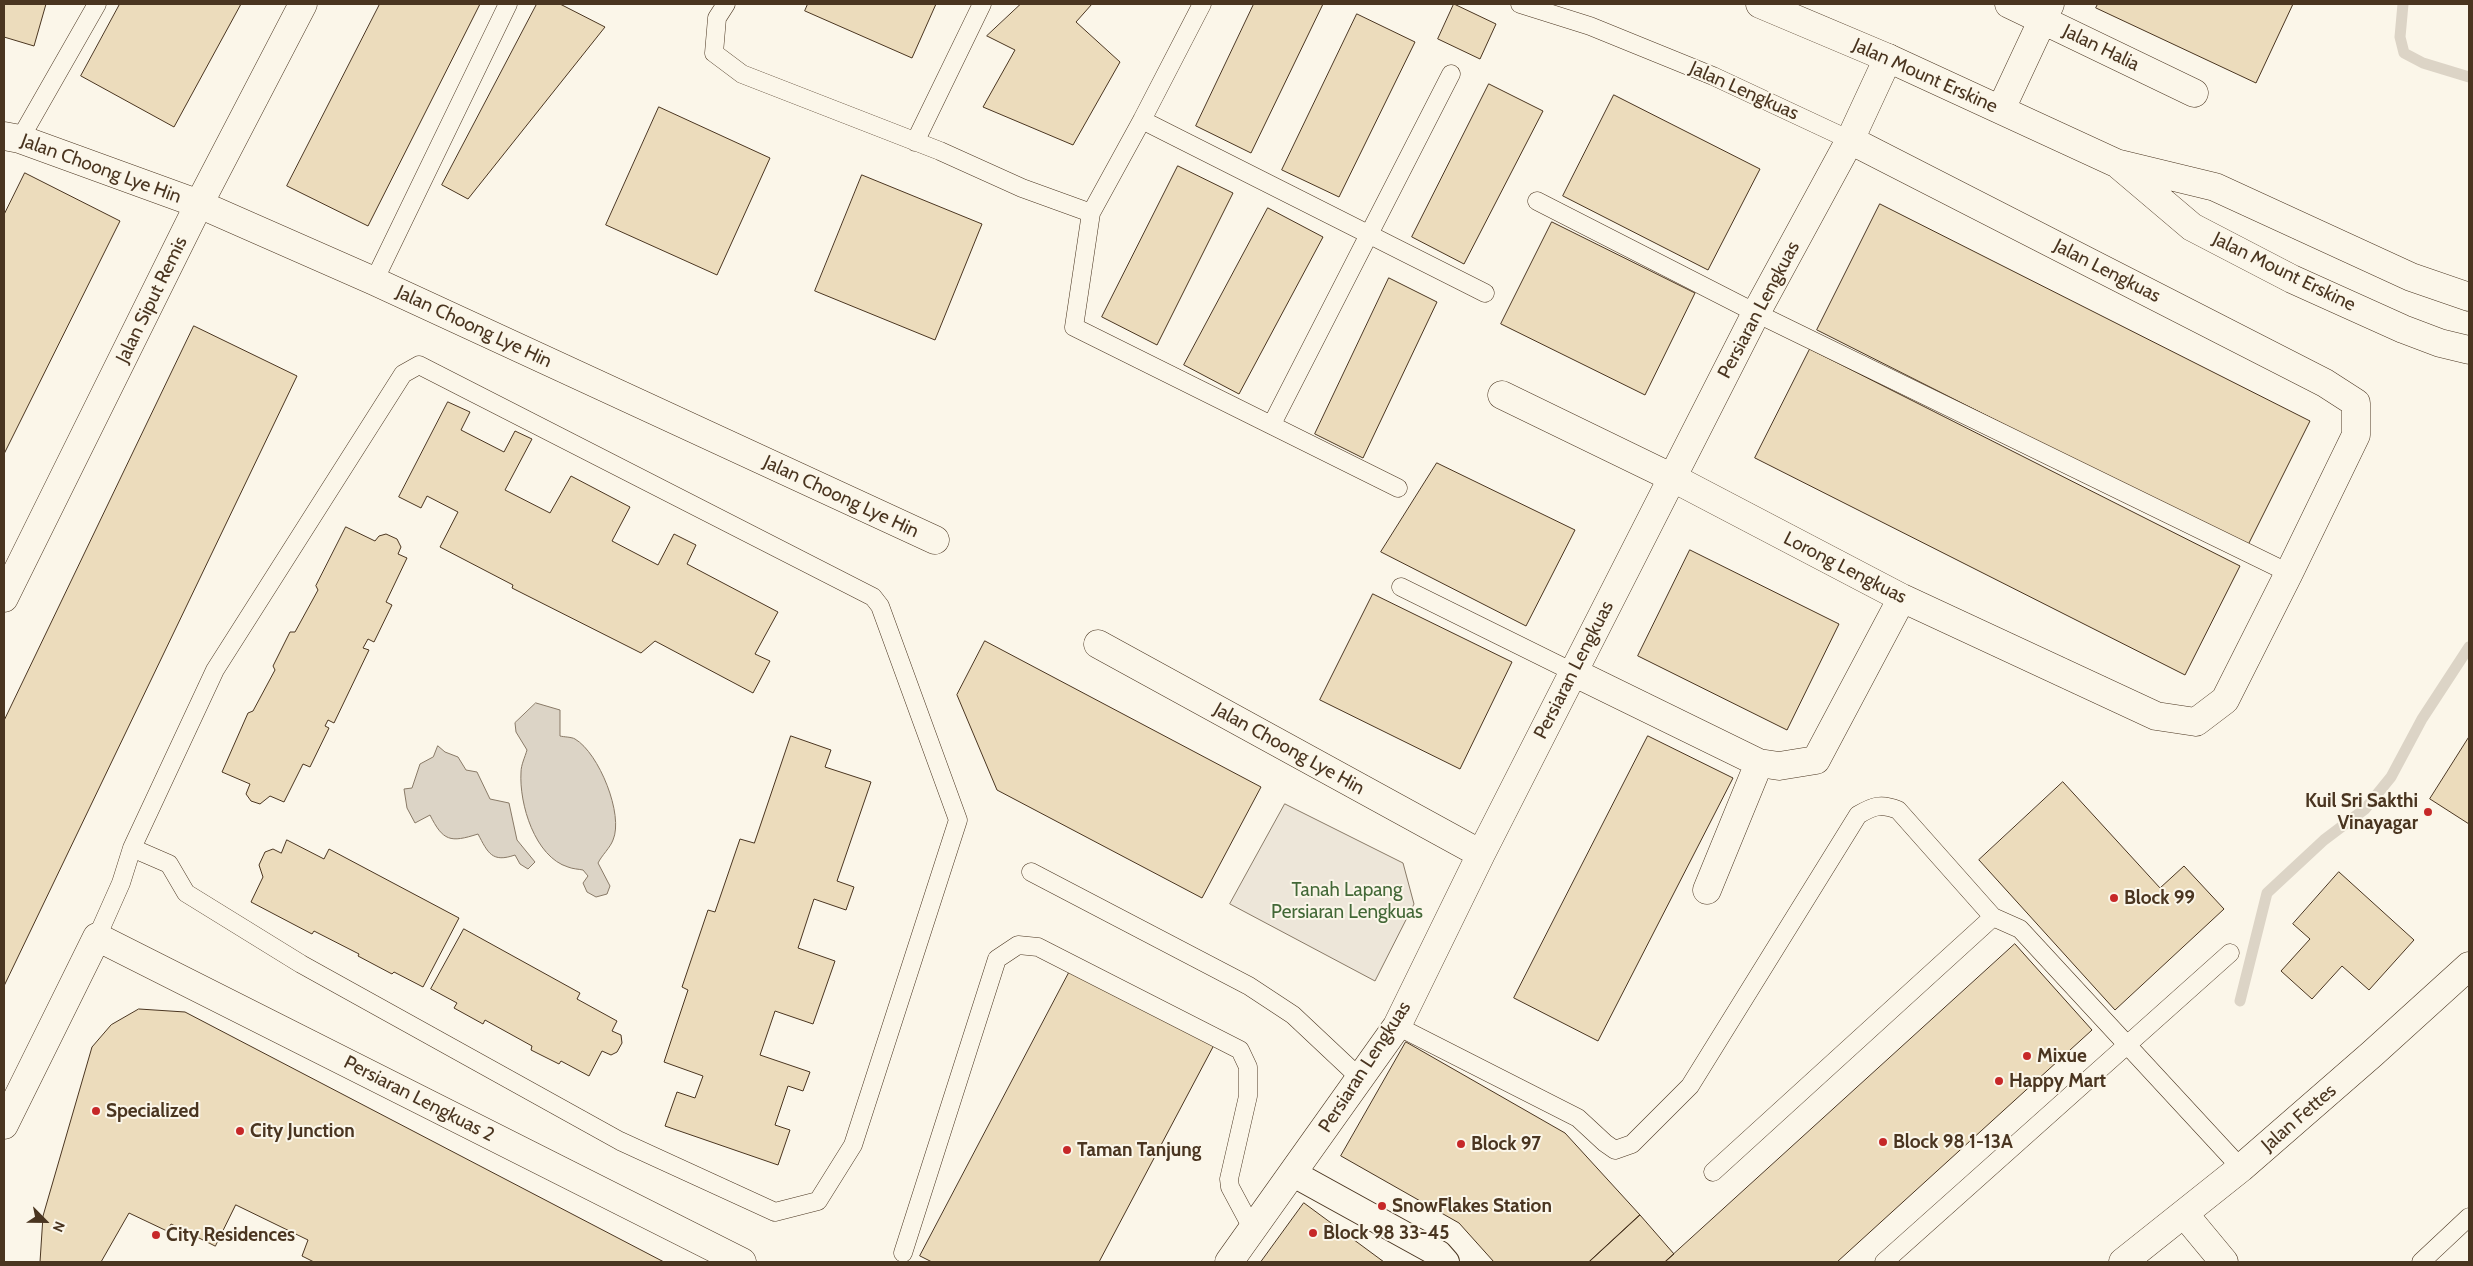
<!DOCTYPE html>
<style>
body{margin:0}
#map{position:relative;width:2473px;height:1266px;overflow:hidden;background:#fbf6e9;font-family:Cabin,sans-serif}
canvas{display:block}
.frame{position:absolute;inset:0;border:5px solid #4a3520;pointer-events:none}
.north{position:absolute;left:20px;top:1196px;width:50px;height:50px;-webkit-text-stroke:4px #fbf6e9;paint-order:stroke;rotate:113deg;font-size:14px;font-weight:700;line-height:20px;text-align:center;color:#4a3520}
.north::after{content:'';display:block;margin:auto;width:18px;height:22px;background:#4a3520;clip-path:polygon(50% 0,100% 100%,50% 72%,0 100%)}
</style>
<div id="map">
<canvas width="2473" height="1266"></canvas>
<div class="frame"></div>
<div class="north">N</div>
</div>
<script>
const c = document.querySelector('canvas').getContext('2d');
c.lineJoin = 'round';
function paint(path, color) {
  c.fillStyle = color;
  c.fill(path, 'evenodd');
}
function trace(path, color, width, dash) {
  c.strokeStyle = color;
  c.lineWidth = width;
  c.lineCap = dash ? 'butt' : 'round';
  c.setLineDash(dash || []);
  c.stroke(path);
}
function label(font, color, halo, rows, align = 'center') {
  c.font = font + ' Cabin,sans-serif';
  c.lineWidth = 4;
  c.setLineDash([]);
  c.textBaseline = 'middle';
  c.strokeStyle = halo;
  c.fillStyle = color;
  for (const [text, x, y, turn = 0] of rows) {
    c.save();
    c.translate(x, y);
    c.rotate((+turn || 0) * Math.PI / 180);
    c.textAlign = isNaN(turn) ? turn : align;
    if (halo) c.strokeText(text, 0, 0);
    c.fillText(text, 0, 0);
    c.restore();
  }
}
const green = new Path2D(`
 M1285,804L1403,863L1414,904L1375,981L1230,904Z`);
paint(green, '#ede6d9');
trace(green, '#887966', 1);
const water = new Path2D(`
 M536,703L560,710V736C564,737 572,737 575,739C599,753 624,815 613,840C610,848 602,855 598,863L610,886L607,894L596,897L587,892L583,883L588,876L583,870C578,869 573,869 568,867C535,857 519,804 521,772C521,765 525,757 527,750L516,732L515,723Z
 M438,746L445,752L458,757L466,770L477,772L490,799L509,803L517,840L535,862L528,869L520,864L515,855C492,863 488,853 478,834C450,843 443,841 430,815L415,823L407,808L404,789L412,788L420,764L433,757Z`);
paint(water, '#dcd4c6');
trace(water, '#887966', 1);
trace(new Path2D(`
 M2403,4L2400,37L2404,53L2423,63L2469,77
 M2240,1001L2267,893L2324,840L2365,809L2391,777L2422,719L2469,647`), '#dcd4c6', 11);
const building = new Path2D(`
 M4,4H46L34,46L4,37Z
 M120,4H241L174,127L81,76Z
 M380,4H480L368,226L287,186Z
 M537,4H560L605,27L468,199L442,185Z
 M808,4H936L912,58L805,11Z
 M1021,4H1092L1076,22L1120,62L1073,145L983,107L1015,50L987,36Z
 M1254,4H1323L1251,153L1196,126Z
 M1454,4L1496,24L1480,59L1438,39Z
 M2098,4H2293L2256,83L2096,8Z
 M1357,14L1415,42L1339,197L1282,170Z
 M1489,84L1543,111L1464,264L1412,237Z
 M1614,95L1760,169L1708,270L1563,196Z
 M659,107L770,158L717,275L606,225Z
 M1178,166L1233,193L1157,345L1102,317Z
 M25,173L120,221L4,454V215Z
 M862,175L982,224L935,340L815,291Z
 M1880,204L2310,421L2247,547L1817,330Z
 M1268,208L1323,237L1239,394L1184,365Z
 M1552,222L1695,293L1645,395L1501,324Z
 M1389,278L1437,302L1363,458L1315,434Z
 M194,326L297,376L4,986V721Z
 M1810,349L2240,566L2185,675L1755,458Z
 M448,402L470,412L461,430L504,452L515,431L532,439L505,490L550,513L571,476L630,507L612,541L658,565L674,534L696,545L687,564L778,612L755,654L770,661L753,693L655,641L641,653L512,588L513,585L440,547L458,512L427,496L421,508L399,497Z
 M1437,463L1575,530L1526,626L1381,552Z
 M346,527L375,541L379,536L386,534L397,539L401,547L398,554L407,558L386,602L392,605L374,642L368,639L363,648L369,650L334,723L328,720L325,726L329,728L310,767L303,764L284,802L270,796L260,804L251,801L246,794L250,784L222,772L248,713L253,711L275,670L273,666L290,632H295L318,590L316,586Z
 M1690,550L1839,624L1787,730L1638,656Z
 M1373,594L1512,662L1460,769L1320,700Z
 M985,641L1261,787L1202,898L997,790L957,695Z
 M791,736L831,750L825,767L871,782L837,881L854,887L846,910L814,899L798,948L835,961L813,1024L775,1011L760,1055L810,1072L803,1091L788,1086L775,1125L790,1130L778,1165L665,1126L677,1092L695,1098L703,1076L664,1062L688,990L682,987L708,910L715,912L740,839L754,843Z
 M1648,736L1733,778L1598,1041L1514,998Z
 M2469,737V824L2430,799Z
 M2063,782L2160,888L2184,866L2224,909L2115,1010L1979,860Z
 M287,840L324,859L329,849L459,918L423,987L394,972L392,974L358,956L359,954L314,931L312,934L251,902L263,877L259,865L265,852L273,849L281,853Z
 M2339,872L2414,940L2369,990L2342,966L2312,999L2281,971L2310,939L2293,924Z
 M464,929L580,993L577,999L617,1021L612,1031L621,1035L622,1043L617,1052L611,1055L602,1051L589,1076L561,1061L559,1064L531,1050L532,1046L485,1020L483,1024L454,1008L457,1003L431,989Z
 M2015,944L2092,1030L1837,1262H1665Z
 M1071,969L1214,1045L1099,1262H932L920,1256Z
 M139,1009L185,1012L664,1262H40L43,1216L92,1047L111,1025Z
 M1406,1042L1565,1133L1640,1215L1589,1262H1494L1459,1223L1341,1156Z
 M1304,1203L1384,1262H1261Z
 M236,1205L308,1240L302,1256L314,1262H101L129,1213L167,1231L171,1224L215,1246Z
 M1640,1215L1674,1254L1665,1262H1589Z`);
paint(building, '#ecdcbc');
trace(building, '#4a3520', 1);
const service = new Path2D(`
 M726,4L717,18L714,53L742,74L940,151L1022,188L1091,213
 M1202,4L1142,120L1091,213L1074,327L1398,488
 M1520,4L1590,26L1713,76L1850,140
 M1142,120L1485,293
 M20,139L97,4
 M915,142L982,4
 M1537,201L1756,313L2289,573
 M374,281L508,4
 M1272,424L1451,74
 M1401,587L1573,672
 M1031,872L1249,986L1293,1015L1360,1078
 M97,937L121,883L132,848L215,670L403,374L419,365L873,597L880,606L958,820L853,1145L818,1201L775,1212L620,1141L301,964L186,893L169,864L132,848
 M1397,1026L1578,1118L1605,1143L1615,1150L1632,1144L1690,1086L1858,815C1873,806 1881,803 1898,810L1993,917L2020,929L2241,1168
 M1713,1172L1993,917
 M903,1253L997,959L1018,945L1038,947L1240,1050L1248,1067V1096L1229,1179L1230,1187L1253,1230
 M1884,1262L2230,953
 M2421,1262L2469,1217`);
const pedestrian = new Path2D(`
 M1294,1174L1439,1254L1446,1262`);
const minor = new Path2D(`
 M2009,4L2194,93
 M2001,109L2050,4
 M4,136L20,139L199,204L374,281L935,540
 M1502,395L1673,478L1902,598L2156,716L2196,722L2225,700L2289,573L2356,435V403L2325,383L1850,140
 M4,598L199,204L303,4
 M1098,644L1481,854
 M1573,672L1759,763L1779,766L1816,760L1902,598
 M1707,890L1759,763
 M4,1125L97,937L742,1262
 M2185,1215L2224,1262
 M1229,1262L1397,1026L1481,854L1756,313L1850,140L1888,58`);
const secondary = new Path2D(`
 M1760,4L1888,58L2116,163L2215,187L2411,277L2469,297
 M2120,166L2192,227L2292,279L2403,329L2440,343L2469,350
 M2123,1262L2241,1168L2372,1054L2469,966`);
trace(service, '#4a3520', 19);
trace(pedestrian, '#4a3520', 28);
trace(minor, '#4a3520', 29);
trace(secondary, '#4a3520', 29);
trace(service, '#fbf6e9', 18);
trace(pedestrian, '#fbf6e9', 26);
trace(minor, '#fbf6e9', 28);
trace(secondary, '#fbf6e9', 28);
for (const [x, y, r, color] of [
 [2428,812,5,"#c62828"],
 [2114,898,5,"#c62828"],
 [2027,1056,5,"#c62828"],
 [1999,1081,5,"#c62828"],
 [96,1111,5,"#c62828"],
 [240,1131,5,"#c62828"],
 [1883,1142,5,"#c62828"],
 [1461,1144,5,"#c62828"],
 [1067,1150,5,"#c62828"],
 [1382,1206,5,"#c62828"],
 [1313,1233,5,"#c62828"],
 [156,1235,5,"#c62828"]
]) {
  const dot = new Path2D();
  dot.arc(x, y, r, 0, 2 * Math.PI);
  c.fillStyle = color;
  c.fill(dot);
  trace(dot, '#fbf6e9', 2);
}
label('19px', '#4a3520', '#fbf6e9', [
 ["Jalan Halia",2101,48,26],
 ["Jalan Mount Erskine",1925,76,24],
 ["Jalan Lengkuas",1744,91,24],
 ["Jalan Choong Lye Hin",101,169,20],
 ["Jalan Lengkuas",2107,271,27],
 ["Jalan Mount Erskine",2284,272,26],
 ["Jalan Siput Remis",152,300,-64],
 ["Persiaran Lengkuas",1759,310,-62],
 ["Jalan Choong Lye Hin",474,327,25],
 ["Jalan Choong Lye Hin",841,497,25],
 ["Lorong Lengkuas",1845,568,27],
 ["Persiaran Lengkuas",1574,670,-63],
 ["Jalan Choong Lye Hin",1289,749,29],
 ["Persiaran Lengkuas",1365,1067,-57],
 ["Persiaran Lengkuas 2",419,1099,27],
 ["Jalan Fettes",2299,1118,-41]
]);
label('bold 19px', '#4a3520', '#fbf6e9', [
 ["Kuil Sri Sakthi",2418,801,"right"],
 ["Vinayagar",2418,823,"right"],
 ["Block 99",2124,898],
 ["Mixue",2037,1056],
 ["Happy Mart",2009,1081],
 ["Specialized",106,1111],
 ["City Junction",250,1131],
 ["Block 98 1-13A",1893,1142],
 ["Block 97",1471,1144],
 ["Taman Tanjung",1077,1150],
 ["SnowFlakes Station",1392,1206],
 ["Block 98 33-45",1323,1233],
 ["City Residences",166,1235]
], 'left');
label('19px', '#436837', '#fbf6e9', [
 ["Tanah Lapang",1347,890],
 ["Persiaran Lengkuas",1347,912]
]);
</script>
